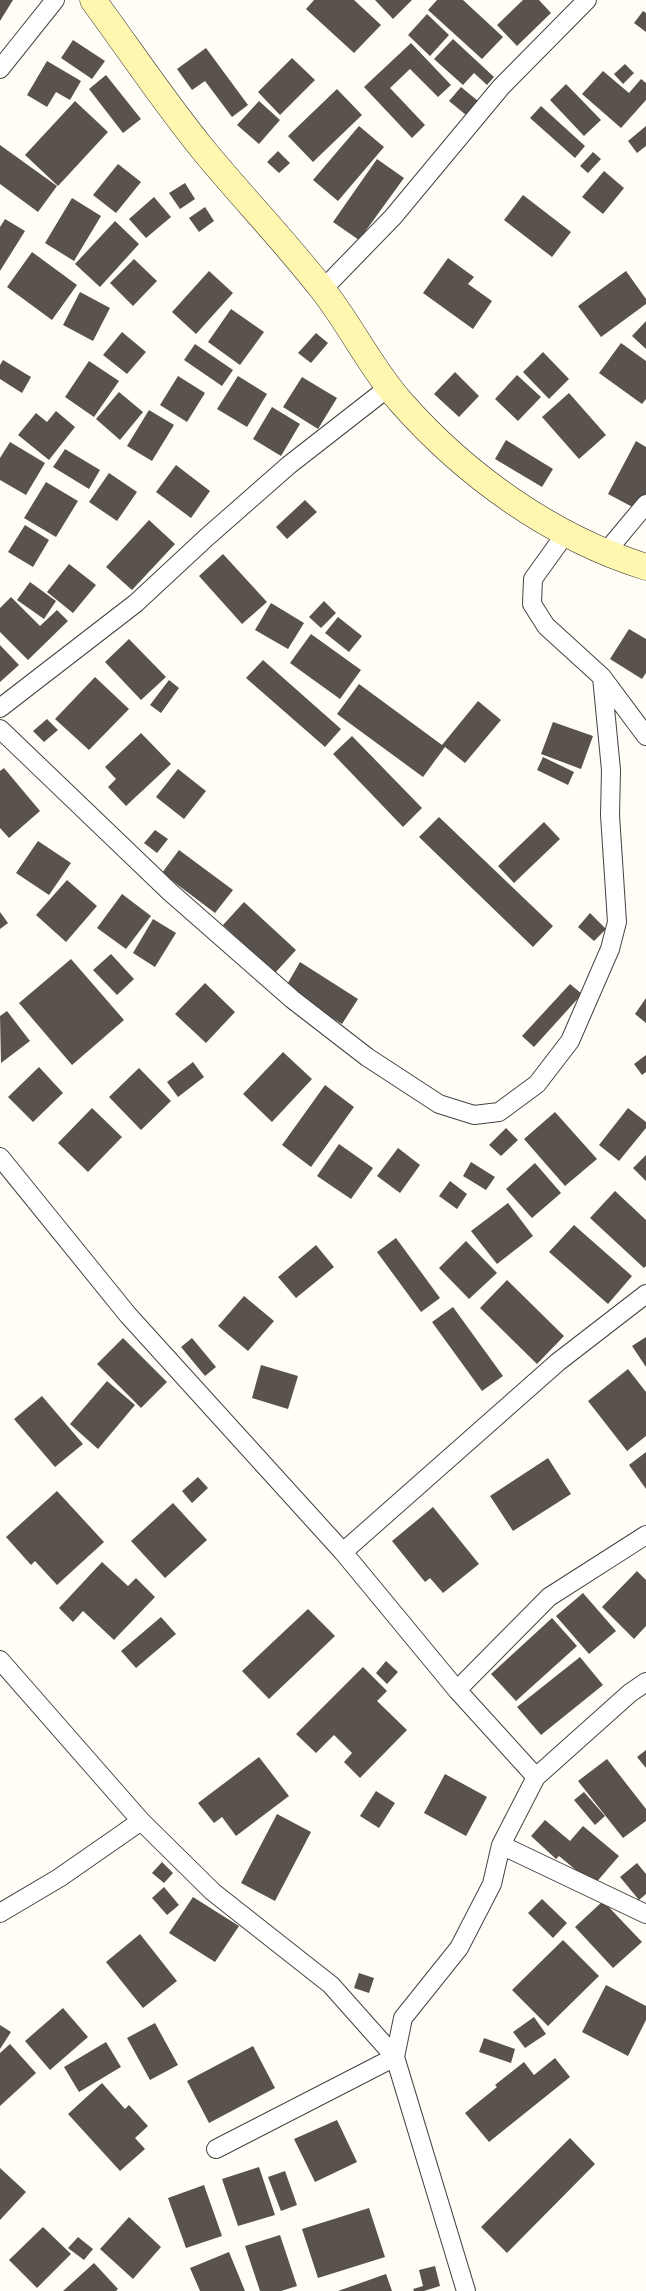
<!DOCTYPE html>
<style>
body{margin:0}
canvas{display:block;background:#fffdf5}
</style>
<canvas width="646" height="2291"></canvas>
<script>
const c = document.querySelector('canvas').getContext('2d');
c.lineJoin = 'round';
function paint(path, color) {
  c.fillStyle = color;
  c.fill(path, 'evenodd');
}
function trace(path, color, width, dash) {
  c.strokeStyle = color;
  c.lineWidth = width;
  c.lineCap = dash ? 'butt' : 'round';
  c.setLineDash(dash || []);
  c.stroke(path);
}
paint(new Path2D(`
 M0,0H13L0,21Z
 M314,0H354L381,25L354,53L306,9Z
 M375,0H412L393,19Z
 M437,0H463L503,37L482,59L428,10Z
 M523,0H539L551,13L517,46L497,25Z
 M643,11L646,13V32L634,23Z
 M427,14L449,35L430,56L408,35Z
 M453,39L494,77L487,85L474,73L463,85L434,59Z
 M73,40L105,61L92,79L61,58Z
 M411,43L451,85L438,97L410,69L390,88L425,125L412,138L364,87Z
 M206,48L248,105L232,117L205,81L192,90L177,69Z
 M292,58L315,80L280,115L258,92Z
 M47,61L81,81L70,100L56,92L47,107L27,95Z
 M625,64L634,73L623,84L614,74Z
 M603,71L629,93L641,79L646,83V100L621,128L582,94Z
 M106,75L141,119L123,133L89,89Z
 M566,84L601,120L584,136L550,100Z
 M461,87L478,101L466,115L449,101Z
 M337,89L362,115L313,162L288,136Z
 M75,101L108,132L58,186L25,155Z
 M259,101L280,120L259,144L237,125Z
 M541,106L585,146L575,158L530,118Z
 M359,126L384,147L338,201L313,180Z
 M646,126V146L637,153L628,141Z
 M0,145L57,186L38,212L0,184Z
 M278,151L290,163L279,173L267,162Z
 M593,152L601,159L588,173L580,166Z
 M377,159L404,178L359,240L333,222Z
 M118,164L141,182L116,213L93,195Z
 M604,171L624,188L603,214L582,197Z
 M185,183L195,199L180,209L169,193Z
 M523,195L571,232L552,257L504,220Z
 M154,197L171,217L146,238L129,219Z
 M72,198L101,216L74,261L45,243Z
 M205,207L214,221L199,232L189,218Z
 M5,219L25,231L0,271V227Z
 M115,221L139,244L100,287L75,264Z
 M32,252L77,285L52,320L7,287Z
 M448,258L474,277L468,284L492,301L473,329L423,293Z
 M134,259L157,281L133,306L110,283Z
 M209,271L233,293L196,334L172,312Z
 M626,271L646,299V304L601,337L578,306Z
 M80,292L110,308L93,341L63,325Z
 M231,309L264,332L240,365L208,342Z
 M646,321V349L632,336Z
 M122,332L146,352L127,374L103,355Z
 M316,333L328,343L311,363L298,353Z
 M621,343L646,361V399L642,404L599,373Z
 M195,344L233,370L222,386L184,360Z
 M543,352L569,379L549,399L523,372Z
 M3,360L31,377L22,393L0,379V365Z
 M89,361L119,381L94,417L65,397Z
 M455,372L479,396L459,417L434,394Z
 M517,375L541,397L518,421L495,399Z
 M178,376L205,393L187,422L160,405Z
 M238,376L267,394L247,427L217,409Z
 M302,377L337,398L318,429L283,407Z
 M119,392L143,412L120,440L96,419Z
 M569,393L606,435L579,459L542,417Z
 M272,407L300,424L281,456L253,439Z
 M149,410L174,425L152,461L127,446Z
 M56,411L75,427L49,460L18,435L36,413L47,422Z
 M506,440L553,469L542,487L495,459Z
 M636,441L646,447V500L640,511L608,494Z
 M10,442L45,463L26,495L0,480V458Z
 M65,449L100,470L89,489L53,467Z
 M176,465L210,491L191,518L156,492Z
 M109,473L137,492L117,521L89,502Z
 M46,482L78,501L56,537L24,518Z
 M305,500L317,512L287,539L276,527Z
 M149,520L175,544L132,590L106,567Z
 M25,525L49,540L33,567L8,552Z
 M223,554L267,602L242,624L199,576Z
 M69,564L96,585L73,613L47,592Z
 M30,582L56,601L44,619L17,600Z
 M11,597L40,626L57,610L68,621L28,660L0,632V608Z
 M324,601L336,613L321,628L309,617Z
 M271,603L304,623L288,649L255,630Z
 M338,617L362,636L349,652L325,633Z
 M629,629L646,639V673L642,679L610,659Z
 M311,634L361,670L340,699L290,663Z
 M129,639L166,677L141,700L105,662Z
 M0,645L19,665L0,682Z
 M263,660L341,729L325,747L246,678Z
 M95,677L129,709L89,750L55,719Z
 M169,680L179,688L161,713L150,705Z
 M359,684L442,745L478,701L501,720L465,763L445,747L423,777L337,714Z
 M47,719L58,730L44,742L33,731Z
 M553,722L593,736L581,769L541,754Z
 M141,733L171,764L126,806L108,787L116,779L105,767Z
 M352,736L422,808L403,827L333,754Z
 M543,757L574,772L568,785L537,770Z
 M4,768L40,811L9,838L0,828V771Z
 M178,769L206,791L184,819L156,797Z
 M439,817L553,926L533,947L419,837Z
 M544,822L560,839L514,883L498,866Z
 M155,830L168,839L157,853L144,843Z
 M38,841L71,863L49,895L16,873Z
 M179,850L233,890L215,913L162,873Z
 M67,880L97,906L66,942L36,915Z
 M122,894L151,916L126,949L97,928Z
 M244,902L296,950L275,973L223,925Z
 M0,912L8,923L0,929Z
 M590,913L606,929L594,941L578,927Z
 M153,919L176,933L155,967L133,953Z
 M111,954L134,979L117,995L93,970Z
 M71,959L124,1020L72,1065L19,1003Z
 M300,962L358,999L342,1024L285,988Z
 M205,983L235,1012L206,1043L175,1014Z
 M570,984L582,994L534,1047L522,1036Z
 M646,998V1023L635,1014Z
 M7,1011L30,1041L1,1063L0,1016Z
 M283,1052L312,1079L272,1122L243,1094Z
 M646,1055V1072L642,1075L634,1064Z
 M193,1062L204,1077L178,1097L167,1082Z
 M39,1067L63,1093L33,1122L8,1097Z
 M139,1068L171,1101L141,1130L109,1097Z
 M325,1085L354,1107L311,1167L282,1145Z
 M92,1108L122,1137L88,1172L58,1143Z
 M628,1108L646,1122V1128L619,1161L599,1145Z
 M555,1112L597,1159L565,1186L524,1139Z
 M506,1128L518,1140L501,1156L489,1145Z
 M339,1144L373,1168L351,1199L317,1176Z
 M398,1148L420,1165L400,1193L377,1176Z
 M646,1155V1181L633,1168Z
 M471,1162L495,1177L486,1190L463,1176Z
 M535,1163L561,1193L532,1218L506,1189Z
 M450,1181L467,1194L457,1209L439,1196Z
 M615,1191L646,1220V1266L644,1268L590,1218Z
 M508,1203L533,1236L497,1264L471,1231Z
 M574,1225L632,1276L608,1304L549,1252Z
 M396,1238L440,1298L421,1312L377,1252Z
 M466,1241L497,1273L469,1299L439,1268Z
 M316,1245L334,1267L296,1298L278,1277Z
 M507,1280L564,1336L537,1364L480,1308Z
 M244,1296L274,1321L248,1351L218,1326Z
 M453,1307L503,1376L482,1391L432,1322Z
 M646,1337V1367L632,1346Z
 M123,1338L167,1382L141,1408L97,1364Z
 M192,1338L216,1367L205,1376L181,1347Z
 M261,1365L298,1376L288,1409L252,1398Z
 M628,1369L646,1392V1436L627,1451L588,1401Z
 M107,1381L135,1405L98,1449L70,1424Z
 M42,1396L83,1444L55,1467L14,1419Z
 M646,1452V1489L629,1465Z
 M548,1458L571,1494L513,1531L490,1496Z
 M198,1477L208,1488L192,1503L182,1491Z
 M57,1491L104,1542L57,1585L35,1561L31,1565L6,1537Z
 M173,1503L207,1540L165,1578L131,1541Z
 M433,1507L479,1564L443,1593L430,1578L425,1582L392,1541Z
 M102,1562L128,1586L136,1578L155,1597L114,1640L83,1611L73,1622L59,1608Z
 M637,1571L646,1580V1626L634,1639L602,1607Z
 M583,1593L616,1631L589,1654L556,1616Z
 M308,1609L335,1636L269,1699L242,1671Z
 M161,1617L176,1634L136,1668L121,1651Z
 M552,1618L577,1646L516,1701L491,1674Z
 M580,1657L603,1685L541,1735L517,1707Z
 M386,1661L398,1672L387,1684L376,1673Z
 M363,1667L387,1691L377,1701L407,1730L360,1778L344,1762L352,1753L334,1735L316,1753L296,1734Z
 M646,1750V1768L637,1757Z
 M259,1757L289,1796L236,1836L222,1817L214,1823L198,1803Z
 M607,1759L646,1809V1821L623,1838L578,1781Z
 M445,1774L487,1797L466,1836L424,1813Z
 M376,1791L395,1803L379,1828L360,1816Z
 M584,1792L605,1816L595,1825L574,1800Z
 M277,1814L311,1832L275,1901L241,1883Z
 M545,1820L570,1841L583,1826L619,1856L594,1885L559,1856L556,1859L531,1836Z
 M162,1862L173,1873L164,1883L152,1873Z
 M637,1863L646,1874V1894L639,1900L620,1877Z
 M164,1887L179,1905L167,1915L152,1898Z
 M193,1897L239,1926L215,1962L169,1933Z
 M542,1899L567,1923L553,1938L528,1913Z
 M603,1901L642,1942L613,1968L575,1927Z
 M140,1934L177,1981L143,2008L106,1962Z
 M563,1940L599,1976L548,2026L512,1990Z
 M359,1973L374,1978L369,1993L354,1988Z
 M606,1985L646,2006V2020L628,2056L582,2032Z
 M63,2008L88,2037L50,2070L25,2041Z
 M534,2017L546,2034L525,2048L513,2032Z
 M155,2023L178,2065L150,2080L127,2038Z
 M0,2025L11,2032L0,2049Z
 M484,2038L515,2049L511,2063L479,2052Z
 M106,2042L121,2067L79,2092L64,2067Z
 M10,2044L36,2073L0,2106V2053Z
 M253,2046L275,2088L209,2123L187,2081Z
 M555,2058L570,2077L489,2142L465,2113L497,2087L495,2085L524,2062L534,2075Z
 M102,2083L125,2109L129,2105L148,2126L135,2138L145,2149L120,2171L68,2114Z
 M337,2120L357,2162L315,2182L294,2139Z
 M570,2138L595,2164L507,2253L481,2227Z
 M259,2167L275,2215L238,2226L222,2179Z
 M0,2168L26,2192L0,2220Z
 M285,2171L297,2205L281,2211L268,2177Z
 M204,2185L222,2236L186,2248L168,2198Z
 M369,2208L385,2257L318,2278L302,2229Z
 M129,2217L161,2247L133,2279L100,2249Z
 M43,2227L71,2254L37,2288L9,2260Z
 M280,2235L297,2286L281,2291H260L245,2246Z
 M78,2237L93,2249L84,2260L68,2248Z
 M229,2252L245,2291H200L190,2268Z
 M94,2263L118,2289L116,2291H63Z
 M435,2266L440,2286L424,2291H414L413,2289L423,2286L419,2270Z
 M386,2274L392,2291H338Z`), '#5a524d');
const street = new Path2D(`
 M0,69L55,0
 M323,289L393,217L501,87L587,0
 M566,533L533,579L532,604L546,626L602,677L646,736
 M606,552L646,504
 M0,708L136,603L207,537L289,465L389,387
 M0,729L170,892L292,999L367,1057L439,1104L474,1115L499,1112L537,1084L570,1041L610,949L617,922L610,815L611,770L602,677
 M0,1157L128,1315L343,1552L457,1690L536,1777
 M343,1552L558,1362L646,1294
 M0,1660L141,1821L213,1892L331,1985L395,2057L216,2149
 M457,1690L549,1597L646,1535
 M501,1845L646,1914
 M0,1913L59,1878L141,1821
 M466,2291L395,2057L403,2018L459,1948L492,1884L501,1845L536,1777L630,1693L646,1682`);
const secondary = new Path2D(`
 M93,0C129,49 163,100 201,147C240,195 284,240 322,289C350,324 370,367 400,401C465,475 551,537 646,567`);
trace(street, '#444', 20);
trace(secondary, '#333', 27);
trace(street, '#fff', 18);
trace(secondary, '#fff6b0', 26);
</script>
